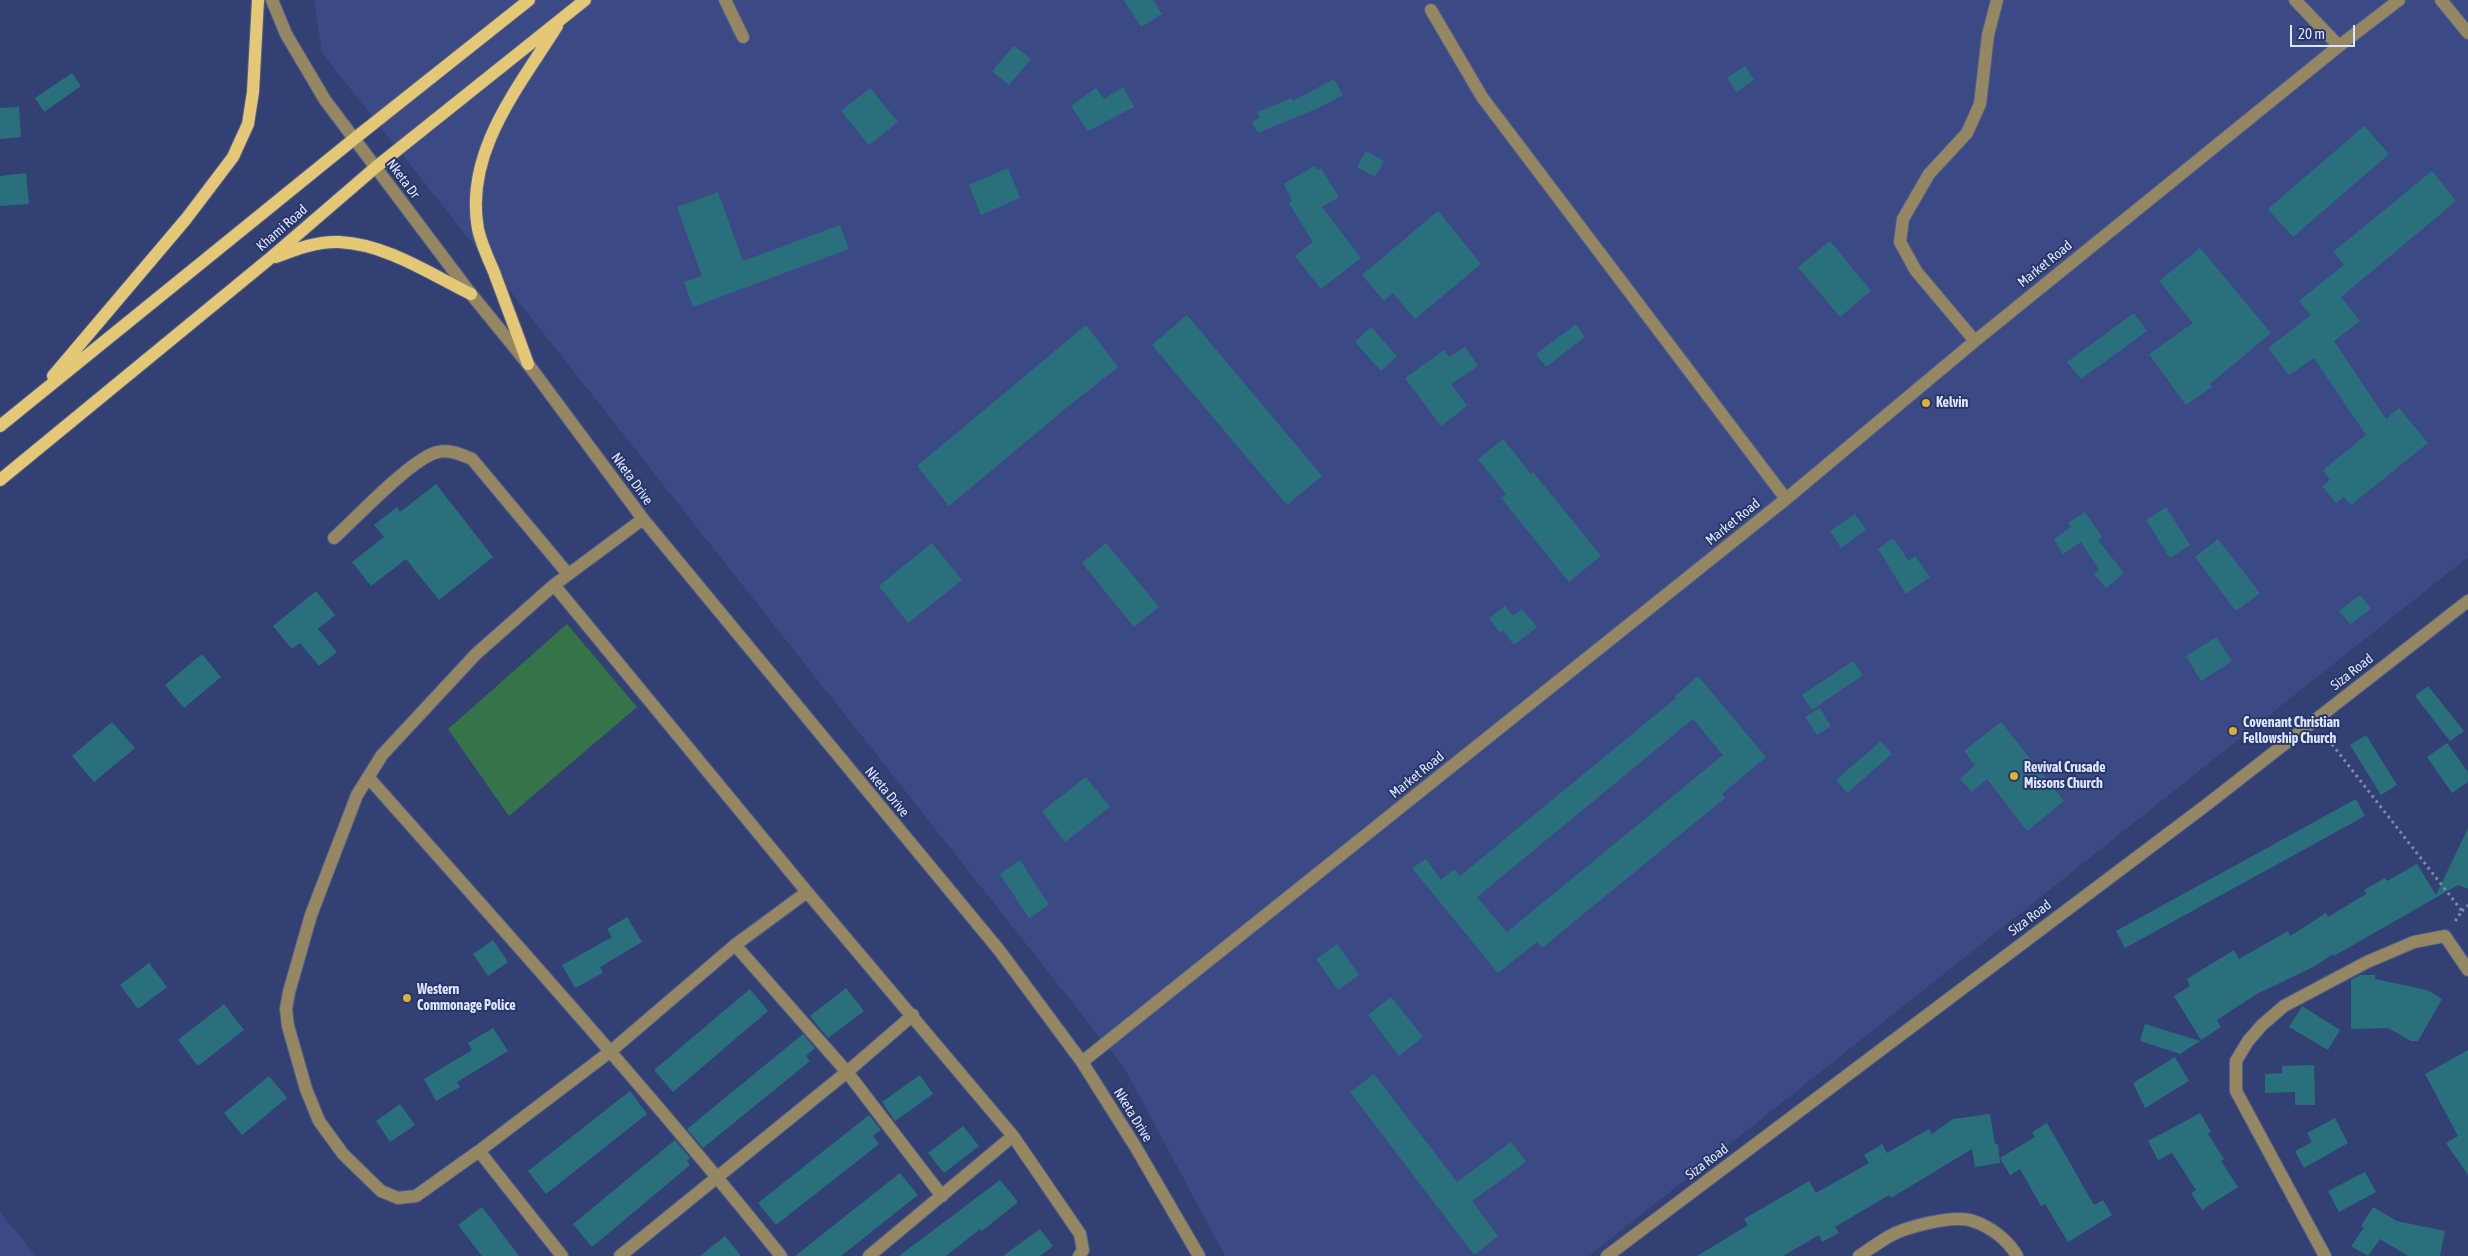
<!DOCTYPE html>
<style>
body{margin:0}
#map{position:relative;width:2468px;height:1256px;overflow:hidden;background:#334074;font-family:"Asap Condensed",sans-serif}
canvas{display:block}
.scale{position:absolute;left:2290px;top:25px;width:65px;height:22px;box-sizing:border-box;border:2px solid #dce5fe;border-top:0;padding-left:6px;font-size:15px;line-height:18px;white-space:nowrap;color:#dce5fe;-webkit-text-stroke:4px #293668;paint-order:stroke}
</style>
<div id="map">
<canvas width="2468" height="1256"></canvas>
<div class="scale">20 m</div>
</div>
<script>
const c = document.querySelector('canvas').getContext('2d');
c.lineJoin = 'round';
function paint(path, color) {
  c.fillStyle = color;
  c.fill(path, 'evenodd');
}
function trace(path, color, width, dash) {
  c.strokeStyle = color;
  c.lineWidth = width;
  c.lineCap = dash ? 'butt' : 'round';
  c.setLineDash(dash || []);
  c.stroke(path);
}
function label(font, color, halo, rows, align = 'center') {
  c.font = font + ' "Asap Condensed",sans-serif';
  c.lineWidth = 4;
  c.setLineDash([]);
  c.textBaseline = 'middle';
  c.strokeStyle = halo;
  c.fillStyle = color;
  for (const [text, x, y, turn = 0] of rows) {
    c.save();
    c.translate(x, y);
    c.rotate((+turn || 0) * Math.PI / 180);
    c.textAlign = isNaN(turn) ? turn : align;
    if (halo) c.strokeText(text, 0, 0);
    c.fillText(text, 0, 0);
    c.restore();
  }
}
paint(new Path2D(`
 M314,0H2468V557L1589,1256H1225L1125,1069L322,53Z
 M0,1212L36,1256H0Z`), '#3b4a85');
paint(new Path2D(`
 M567,624L637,707L509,816L448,729Z`), '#357448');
paint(new Path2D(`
 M1124,0H1153L1162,14L1141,27Z
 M1014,46L1031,59L1009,85L992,71Z
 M1745,66L1754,80L1737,92L1727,78Z
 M72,73L81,86L44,112L35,98Z
 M1334,79L1343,95L1316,109L1258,133L1252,122L1260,118L1257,112L1292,98L1293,101Z
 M1123,87L1134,107L1088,131L1071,106L1096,88L1104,99Z
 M870,88L898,122L869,145L841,111Z
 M19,107L21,137L0,139V108Z
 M2364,126L2389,154L2293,237L2268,209Z
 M1366,151L1384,161L1375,177L1357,167Z
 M1314,166L1317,170L1321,168L1339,197L1322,207L1361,258L1321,289L1295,256L1313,242L1289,203L1292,201L1284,184Z
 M1008,168L1020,198L981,215L969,185Z
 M2432,171L2456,201L2341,297L2360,321L2334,341L2386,419L2399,408L2428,443L2351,505L2344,497L2336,503L2322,486L2330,480L2323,470L2366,435L2314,358L2289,375L2268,348L2311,315L2299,301L2344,265L2333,252Z
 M26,173L29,204L0,206V176Z
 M718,192L743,261L840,225L849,249L693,307L684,282L702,276L677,207Z
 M1438,211L1481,264L1415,319L1393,293L1384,301L1362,275Z
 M1830,241L1871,291L1840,317L1798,267Z
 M2200,248L2271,333L2210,384L2212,387L2186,405L2149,354L2193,323L2159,281Z
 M2134,313L2147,331L2081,379L2067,362Z
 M1187,315L1322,476L1287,505L1152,345Z
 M1576,324L1585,337L1546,367L1536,354Z
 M1086,325L1118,367L1065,409L949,506L917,466Z
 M1371,327L1397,356L1381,371L1355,342Z
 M1465,347L1478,366L1451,384L1467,406L1441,426L1405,378L1444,350L1449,357Z
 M1503,439L1531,474L1533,472L1601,556L1569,582L1501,498L1506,494L1478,459Z
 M436,484L493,557L439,600L406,559L371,586L352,562L384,537L374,525L397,507L400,512Z
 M2166,507L2190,545L2170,558L2146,520Z
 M2085,512L2102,537L2098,540L2124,573L2106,588L2094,574L2099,570L2081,542L2063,554L2054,539L2071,527L2068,523Z
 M1855,514L1866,530L1841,548L1830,531Z
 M1893,538L1909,561L1915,556L1930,577L1906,594L1878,549Z
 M2218,539L2260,593L2236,611L2195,557Z
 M932,543L962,580L908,623L879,586Z
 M1106,543L1159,607L1134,627L1082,563Z
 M316,591L335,615L318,629L337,652L319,666L300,643L292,649L273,626Z
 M2360,595L2371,609L2350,624L2339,611Z
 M1505,606L1513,616L1522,609L1537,627L1514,645L1503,630L1500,633L1489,618Z
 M2216,637L2232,661L2201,681L2186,656Z
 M202,654L221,677L184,708L165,685Z
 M1853,661L1863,675L1812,710L1802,695Z
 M1698,676L1766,757L1722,794L1725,798L1542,948L1537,942L1498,973L1412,868L1426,859L1441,880L1454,869L1460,876L1676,698L1674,697ZM1693,719L1723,755L1507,932L1477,897Z
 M2428,686L2464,731L2450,741L2415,696Z
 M1820,708L1831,726L1817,735L1805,717Z
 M112,722L135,748L94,782L72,756Z
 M2001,722L2064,801L2027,831L1987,779L1972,792L1960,779L1975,765L1964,751Z
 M2366,735L2397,785L2381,795L2350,745Z
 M1881,741L1892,754L1847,793L1836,780Z
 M2447,743L2468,772V782L2452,793L2427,757Z
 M1086,777L1110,807L1065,842L1042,811Z
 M2356,799L2365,816L2125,948L2116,931Z
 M2468,828V889L2458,885L2332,957L2335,953L2313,967L2255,995L2217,1020L2221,1027L2201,1040L2174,996L2190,986L2187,979L2234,950L2239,959L2288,931L2290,936L2326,913L2328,917L2366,894L2364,890L2385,878L2387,881L2417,864L2436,895Z
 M1020,860L1049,905L1029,918L1000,874Z
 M627,917L642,942L600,967L603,973L575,988L562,965L612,937L607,929Z
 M493,940L508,962L488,976L473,954Z
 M1337,944L1359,975L1338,990L1316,959Z
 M149,963L167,987L138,1009L120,985Z
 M2360,975H2375V979L2427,990L2442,999L2418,1041H2411L2388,1028L2351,1029V980Z
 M846,988L864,1011L828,1038L810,1016Z
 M750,989L768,1011L673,1092L654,1070Z
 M1391,997L1423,1037L1399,1056L1368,1015Z
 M224,1004L244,1030L198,1066L178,1040Z
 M2302,1006L2340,1030L2328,1050L2289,1027Z
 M2145,1024L2200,1041L2180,1054L2140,1041Z
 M493,1028L508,1051L457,1082L460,1087L436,1101L424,1079L472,1050L468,1043Z
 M803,1034L815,1048L806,1056L810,1061L703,1148L687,1129Z
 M2468,1050V1175L2446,1143L2458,1136L2425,1074Z
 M2175,1057L2189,1081L2145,1108L2133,1083Z
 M2314,1065L2315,1105H2295V1092L2265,1093V1074L2282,1073V1066Z
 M1374,1074L1457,1182L1511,1142L1526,1162L1472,1201L1498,1236L1474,1255L1350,1092Z
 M920,1075L933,1094L895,1121L882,1102Z
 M269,1076L287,1098L242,1135L224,1113Z
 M630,1091L647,1114L546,1194L528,1171Z
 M400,1104L415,1125L390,1142L376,1121Z
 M2200,1113L2211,1132L2208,1134L2224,1159L2221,1161L2238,1187L2202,1210L2191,1193L2196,1190L2172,1153L2158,1160L2148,1141Z
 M1990,1114L1995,1144H1998L2000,1163L1975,1167L1972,1149L1891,1198L1889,1195L1835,1227L1839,1233L1822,1242L1819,1235L1783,1256H1697L1748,1225L1744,1219L1809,1181L1816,1193L1869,1163L1864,1155L1882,1144L1887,1153L1929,1129L1932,1134L1953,1119Z
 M869,1115L881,1130L873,1136L879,1144L776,1225L758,1203Z
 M2335,1118L2348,1143L2304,1168L2295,1151L2312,1142L2307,1133Z
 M2047,1123L2094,1205L2103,1200L2112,1215L2068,1242L2045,1204L2041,1206L2020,1169L2010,1175L2000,1158L2035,1137L2032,1132Z
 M963,1126L979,1146L944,1173L928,1153Z
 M675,1140L690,1158L687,1161L690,1165L592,1247L573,1224Z
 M2365,1172L2376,1192L2339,1212L2328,1191Z
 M900,1173L918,1195L841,1256H795Z
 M1000,1180L1018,1202L982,1231L980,1229L946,1256H899Z
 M482,1207L519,1256H482L458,1225Z
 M2373,1207L2397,1221L2445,1231L2440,1256H2408L2380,1239L2368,1256L2351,1246L2364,1228L2361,1226Z
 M1040,1229L1053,1246L1040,1256H1003Z
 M725,1236L741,1256H700Z`), '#29707c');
const minor = new Path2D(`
 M272,0L286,34L325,100L471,294L528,364L643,519L999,950L1082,1062L1135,1146L1199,1256
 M725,0L743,37
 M2295,0L2339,46
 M2441,0L2468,33
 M1431,10L1482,97L1786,499
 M1975,341L1916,271L1900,242L1903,219L1929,174L1967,133L1980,104L1988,35L1997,0
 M643,519L554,585L476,654L382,755L357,795L311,915L289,992L286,1009L288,1026L306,1089L319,1121L343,1154L381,1191L398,1198L416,1196L479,1151L611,1051L735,945L807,892
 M334,538C356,518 413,457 438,452C450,449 462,455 472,459L568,574
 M554,585L807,892L1013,1136L1080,1234L1083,1250L1079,1256
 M368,777C508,935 649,1091 781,1256
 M735,945L847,1072L942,1196
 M1082,1062L1786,499L1975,341L2339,46L2399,0
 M479,1151L562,1256
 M620,1256L847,1072L913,1015
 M869,1256L1013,1136
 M1607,1256L2205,806L2468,601
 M1859,1256C1868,1250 1878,1243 1888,1237C1905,1227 1954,1214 1973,1221C1991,1227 2008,1240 2017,1256
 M2325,1256L2236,1091V1061L2248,1041L2262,1025L2284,1006L2367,962L2414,942L2445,936L2468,970`);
const major = new Path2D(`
 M276,257C296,249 318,241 339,242C386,244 430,274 471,294
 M528,364C517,333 505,302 494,272C488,258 481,243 478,229C464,152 519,87 557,26
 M53,376L186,219L233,157L248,124L253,92L258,0
 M0,426L354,139L529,0
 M0,480L268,260L376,167L585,0`);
trace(minor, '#515e8d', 14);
trace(major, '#515e8d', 14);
trace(new Path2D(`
 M2324,734L2462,911L2454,923
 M2462,911L2468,905`), '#7f8ab2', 3, [2.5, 4]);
trace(minor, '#958761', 12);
trace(major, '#e4c876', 12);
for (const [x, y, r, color] of [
 [1926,403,5,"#dab333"],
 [2233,731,5,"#dab333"],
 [2014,776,5,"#dab333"],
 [407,998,5,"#dab333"]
]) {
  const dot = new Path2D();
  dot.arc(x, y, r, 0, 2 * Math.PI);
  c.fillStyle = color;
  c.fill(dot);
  trace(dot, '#293668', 2);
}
label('14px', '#dce5fe', '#293668', [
 ["Nketa Dr",403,179,53],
 ["Khami Road",282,228,-41],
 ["Market Road",2045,264,-39],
 ["Nketa Drive",632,479,54],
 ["Market Road",1733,522,-39],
 ["Siza Road",2352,672,-38],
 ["Market Road",1417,775,-39],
 ["Nketa Drive",887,792,50],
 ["Siza Road",2030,918,-37],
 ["Nketa Drive",1133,1115,58],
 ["Siza Road",1707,1162,-37]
]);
label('bold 14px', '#dce5fe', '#293668', [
 ["Kelvin",1936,403],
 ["Covenant Christian",2243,723],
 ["Fellowship Church",2243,739],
 ["Revival Crusade",2024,768],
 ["Missons Church",2024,784],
 ["Western",417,990],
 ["Commonage Police",417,1006]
], 'left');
</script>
